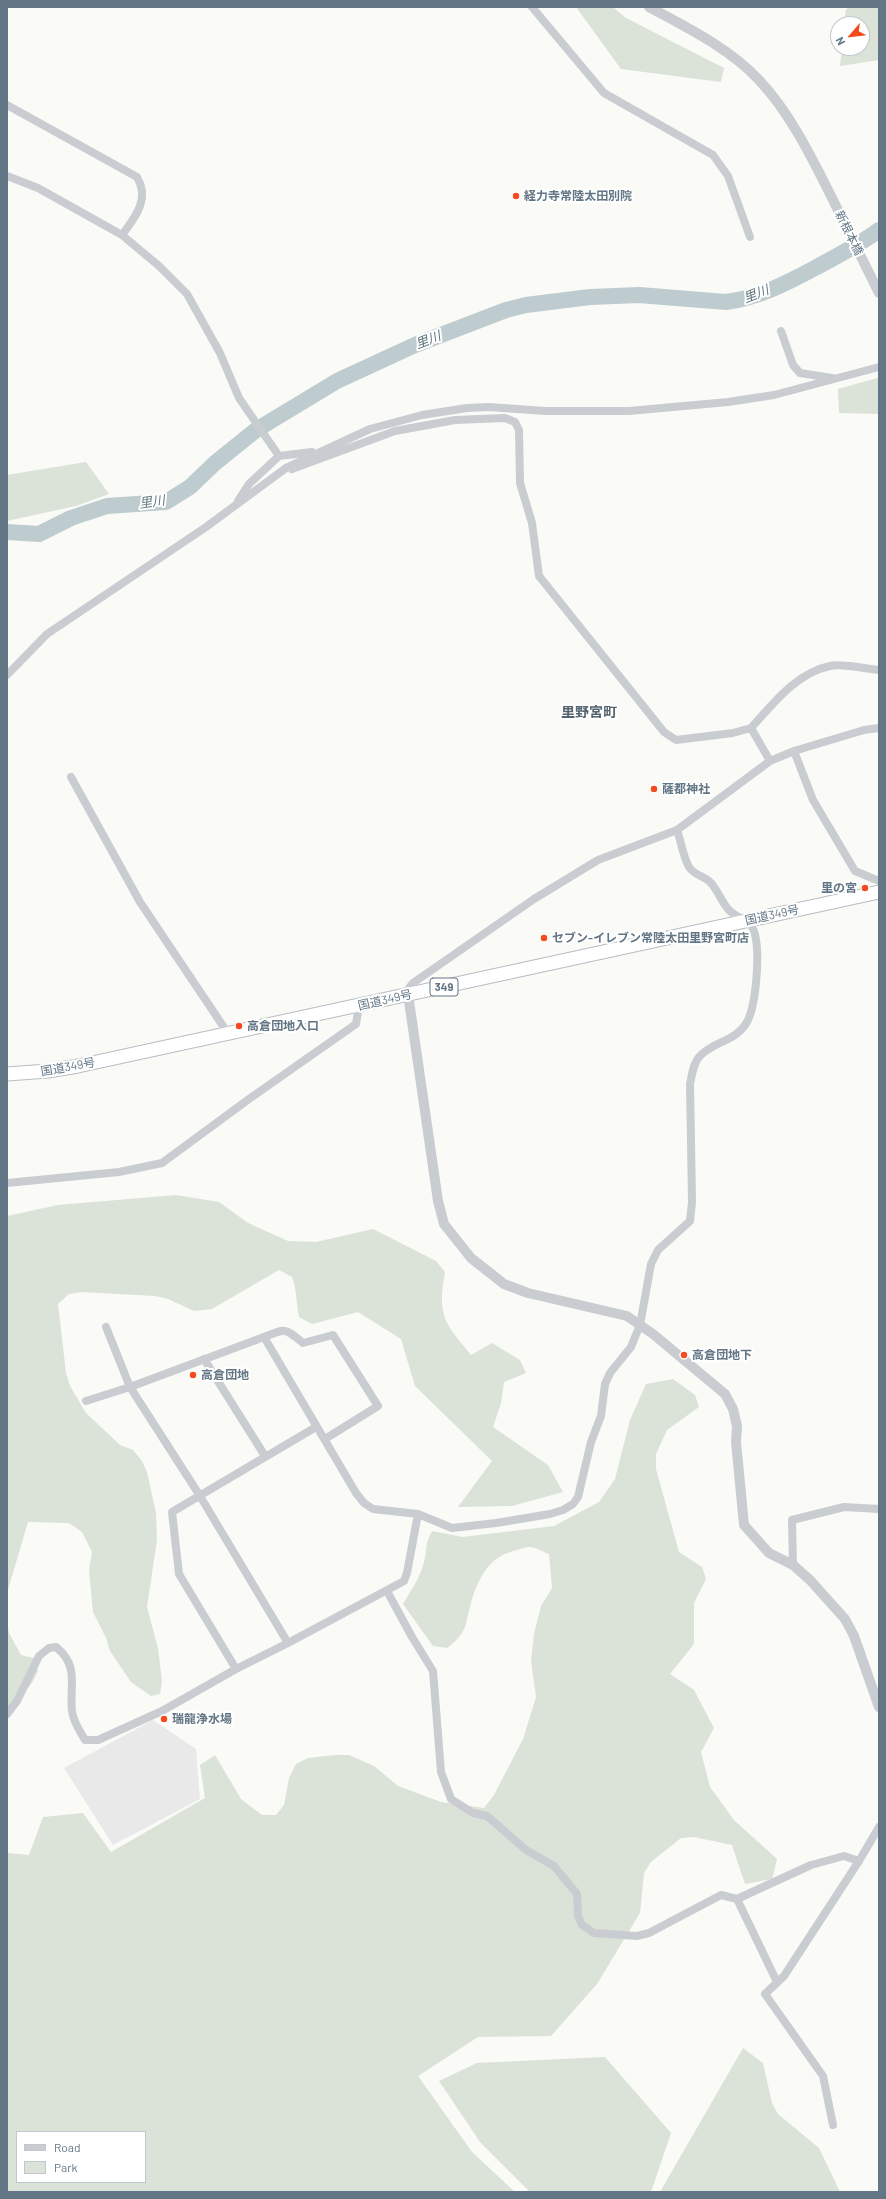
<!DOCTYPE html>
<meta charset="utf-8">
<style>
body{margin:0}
#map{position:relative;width:886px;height:2199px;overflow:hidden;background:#fafaf7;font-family:Barlow,sans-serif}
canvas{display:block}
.frame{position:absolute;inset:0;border:8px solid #627685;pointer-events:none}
.legend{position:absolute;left:16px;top:2131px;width:130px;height:52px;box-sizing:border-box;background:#fff;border:1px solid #c0c8ce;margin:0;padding:5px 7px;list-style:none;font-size:12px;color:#627685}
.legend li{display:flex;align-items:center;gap:8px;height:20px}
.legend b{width:20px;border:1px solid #c0c8ce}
.north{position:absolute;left:830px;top:16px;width:40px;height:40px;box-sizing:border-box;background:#fff;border:1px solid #c0c8ce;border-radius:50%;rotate:242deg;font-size:11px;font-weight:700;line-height:16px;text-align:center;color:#627685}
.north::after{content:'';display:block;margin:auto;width:14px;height:18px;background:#f44a1d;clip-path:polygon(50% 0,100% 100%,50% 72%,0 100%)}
</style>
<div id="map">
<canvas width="886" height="2199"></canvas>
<div class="frame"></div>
<ul class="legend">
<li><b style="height:5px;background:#c9cdd1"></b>Road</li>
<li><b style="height:11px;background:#dbe2d8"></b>Park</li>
</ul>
<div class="north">N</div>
</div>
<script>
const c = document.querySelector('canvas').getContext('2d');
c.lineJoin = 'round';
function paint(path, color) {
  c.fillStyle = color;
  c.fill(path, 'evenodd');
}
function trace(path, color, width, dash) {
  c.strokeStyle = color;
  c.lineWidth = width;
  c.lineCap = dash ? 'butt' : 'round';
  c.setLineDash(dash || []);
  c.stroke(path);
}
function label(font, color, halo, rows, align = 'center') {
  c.font = font + ' Barlow,"Noto Sans JP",sans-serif';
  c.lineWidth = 4;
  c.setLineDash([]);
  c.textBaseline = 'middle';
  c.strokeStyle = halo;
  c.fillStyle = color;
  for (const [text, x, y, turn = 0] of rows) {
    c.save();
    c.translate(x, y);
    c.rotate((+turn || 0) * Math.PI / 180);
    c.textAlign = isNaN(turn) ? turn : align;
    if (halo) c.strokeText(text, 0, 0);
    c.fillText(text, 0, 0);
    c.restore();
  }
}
paint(new Path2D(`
 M153,1720L196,1749L200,1799L113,1845L64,1768Z`), '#e8e9e8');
paint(new Path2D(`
 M576,7H613L626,18L724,68L721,82L621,69Z
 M853,7H879V60L840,66L842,48H862V24H844L846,9Z
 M877,378H879V414L839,413L838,389Z
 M86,462L109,494L76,506L7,521V475Z
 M176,1195L219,1202L248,1223L288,1241L316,1242L373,1229L436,1261L445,1272C437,1316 444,1322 471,1355L492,1343L520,1360L526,1373L504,1382L501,1403L493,1427L548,1465L563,1492L512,1506L458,1507L492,1461L415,1386L401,1339L358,1312L312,1324L299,1317C296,1303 297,1290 292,1277L279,1270L212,1309L194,1311L168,1299L155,1296L82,1292L69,1294L58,1304L66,1373L70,1386L86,1413L120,1445L133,1450L142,1461L147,1472L156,1513L157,1540L147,1607L158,1648L162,1681L160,1694L151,1696L131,1682L110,1651L106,1638L93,1612L89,1570L92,1552L82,1532L69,1523L28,1522L7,1593V1216L58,1205Z
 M673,1379L695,1395L699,1407L667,1430L656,1454V1469L679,1552L702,1567L706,1579L694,1603V1644L670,1674L694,1690L714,1728L701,1752L710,1787L734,1820L777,1859L772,1879L745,1884L732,1845L694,1837L681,1838L651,1862L644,1873L640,1913L597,1984L551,2036L478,2037L418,2076L472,2152L515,2192H7V1853L29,1855L43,1817L83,1813L111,1852L205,1798L200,1765L215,1755L241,1799L262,1815H276L284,1805L289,1778L296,1764L308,1758L335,1755H349L374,1766L398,1786L441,1802L484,1808L494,1795L523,1739L536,1697L531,1661L534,1634L541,1606L552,1588L549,1554C543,1552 536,1547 529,1547C526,1547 521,1549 517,1550C492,1556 482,1571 473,1596C465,1619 470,1632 447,1648L433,1646L403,1604C411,1590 422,1575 425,1558C428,1545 424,1546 432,1531L463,1537L554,1526L599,1502L615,1479L630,1420L646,1384ZM17,2132H145V2182H17Z
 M7,1621L9,1633L21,1655L34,1658L38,1671L32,1683L7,1713Z
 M743,2048L763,2063L772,2103L778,2114L819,2148L840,2192H660Z
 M605,2057L671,2133L651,2192H530L480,2142L439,2081L477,2063Z`), '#dbe2d8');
trace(new Path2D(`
 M7,532L39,534L71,518L107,506L166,502L190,487L215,463L256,430L337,381L415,345L506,310L526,305L590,297L639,295L726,302C758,298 787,283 815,268C837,256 859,245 879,230`), '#becbcf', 16);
const trunk = new Path2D(`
 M7,1074L48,1071L78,1066L879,892`);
trace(trunk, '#b9bdc1', 15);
trace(new Path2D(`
 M532,7L604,93L713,155L728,176L750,237
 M7,105L137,177C150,199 136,216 122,235
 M7,176L38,188L122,235L159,266L187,294L220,353L239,398L279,456
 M781,331L793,365L800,373L832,378
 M292,469L395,431L455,420L505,418L515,422L519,430L520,483L532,523L539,576L664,732L676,740L733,733L751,728L770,761
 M238,501L249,484L279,456L312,452
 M7,675L47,634L206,527L286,468L370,429L422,415L467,408L489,407L545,411H629L728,402L774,395L879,367
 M751,728C773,704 796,673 830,666C842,663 866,669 879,670
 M794,751L813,800L855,871L879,881
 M71,777L140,902L225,1029L226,1035
 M408,994L409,988L413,983L534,899L598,860L677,830L770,761L794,751L864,730L879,728
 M7,1183L119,1172L162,1163L249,1099L356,1024L359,1006
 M264,1337C286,1328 285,1328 303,1343L333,1335L378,1406L325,1439
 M204,1359L265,1456
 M86,1401L130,1387L106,1327
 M793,1565L792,1520L844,1507L879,1509
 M387,1591L412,1637L433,1671L441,1772L451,1799L473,1813L487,1816L526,1850L554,1866L577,1894L578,1916L582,1925L594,1933L637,1936L649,1933L721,1895L737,1899L811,1865L844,1856L859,1861
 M288,1643L404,1581L407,1573L418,1514
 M236,1669L179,1574L172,1512L316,1427
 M7,1714L17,1701L39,1656L49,1648L56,1647C80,1666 69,1687 72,1711C73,1722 80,1731 85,1740H98L162,1711L236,1669L288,1643L200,1496L130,1387L264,1337L356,1493L364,1503L373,1509L418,1514L452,1528L496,1523L550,1514L563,1510L573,1504L578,1497L591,1442L601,1416L605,1384L610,1373L631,1347L640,1325L651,1264L658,1250L690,1221L692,1202L690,1084C692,1075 693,1063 700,1056C714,1041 738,1041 748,1020C756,1003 762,944 752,927C746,918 734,917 728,909C721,901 717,888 709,881C703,876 694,875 689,867C683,857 681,841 677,830
 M737,1899L777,1982
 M833,2125L823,2076L765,1994L784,1976L859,1861L879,1827`), '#c9cdd1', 8);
trace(new Path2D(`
 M649,7C688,28 729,48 759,80C790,113 811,156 831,196C847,228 863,261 879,293
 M408,994L438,1201L444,1224L471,1258L504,1284L528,1293L627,1316L653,1334L725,1394L733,1409L737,1426L736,1442L744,1525L769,1553L793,1565L810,1580L845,1619L854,1636L879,1707`), '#c9cdd1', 10);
trace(trunk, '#fff', 13);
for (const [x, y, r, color] of [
 [516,196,4,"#f44a1d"],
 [654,789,4,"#f44a1d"],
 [865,888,4,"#f44a1d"],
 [544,938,4,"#f44a1d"],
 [239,1026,4,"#f44a1d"],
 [684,1355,4,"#f44a1d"],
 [193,1375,4,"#f44a1d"],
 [164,1719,4,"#f44a1d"]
]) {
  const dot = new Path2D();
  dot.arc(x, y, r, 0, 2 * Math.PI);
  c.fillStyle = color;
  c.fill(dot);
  trace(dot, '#fff', 1.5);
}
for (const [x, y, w] of [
 [444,987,28]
]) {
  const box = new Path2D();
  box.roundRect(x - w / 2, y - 9, w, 18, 3);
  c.fillStyle = '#fff';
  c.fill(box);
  trace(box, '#627685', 1);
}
label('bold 11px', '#627685', null, [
 ["349",444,987]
]);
label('bold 12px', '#627685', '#fff', [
 ["経力寺常陸太田別院",524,196],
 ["薩都神社",662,789],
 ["里の宮",857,888,"right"],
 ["セブン-イレブン常陸太田里野宮町店",552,938],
 ["高倉団地入口",247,1026],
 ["高倉団地下",692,1355],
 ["高倉団地",201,1375],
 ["瑞龍浄水場",172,1719]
], 'left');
label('12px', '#627685', '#fff', [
 ["新根本橋",849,233,64],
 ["国道349号",772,915,-12],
 ["国道349号",385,1000,-13],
 ["国道349号",68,1067,-10]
]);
label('italic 13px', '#5d767e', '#fff', [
 ["里川",756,294,-21],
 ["里川",428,340,-21],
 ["里川",152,502,-8]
]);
label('bold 14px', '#54646f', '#fff', [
 ["里野宮町",589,712]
]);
</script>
